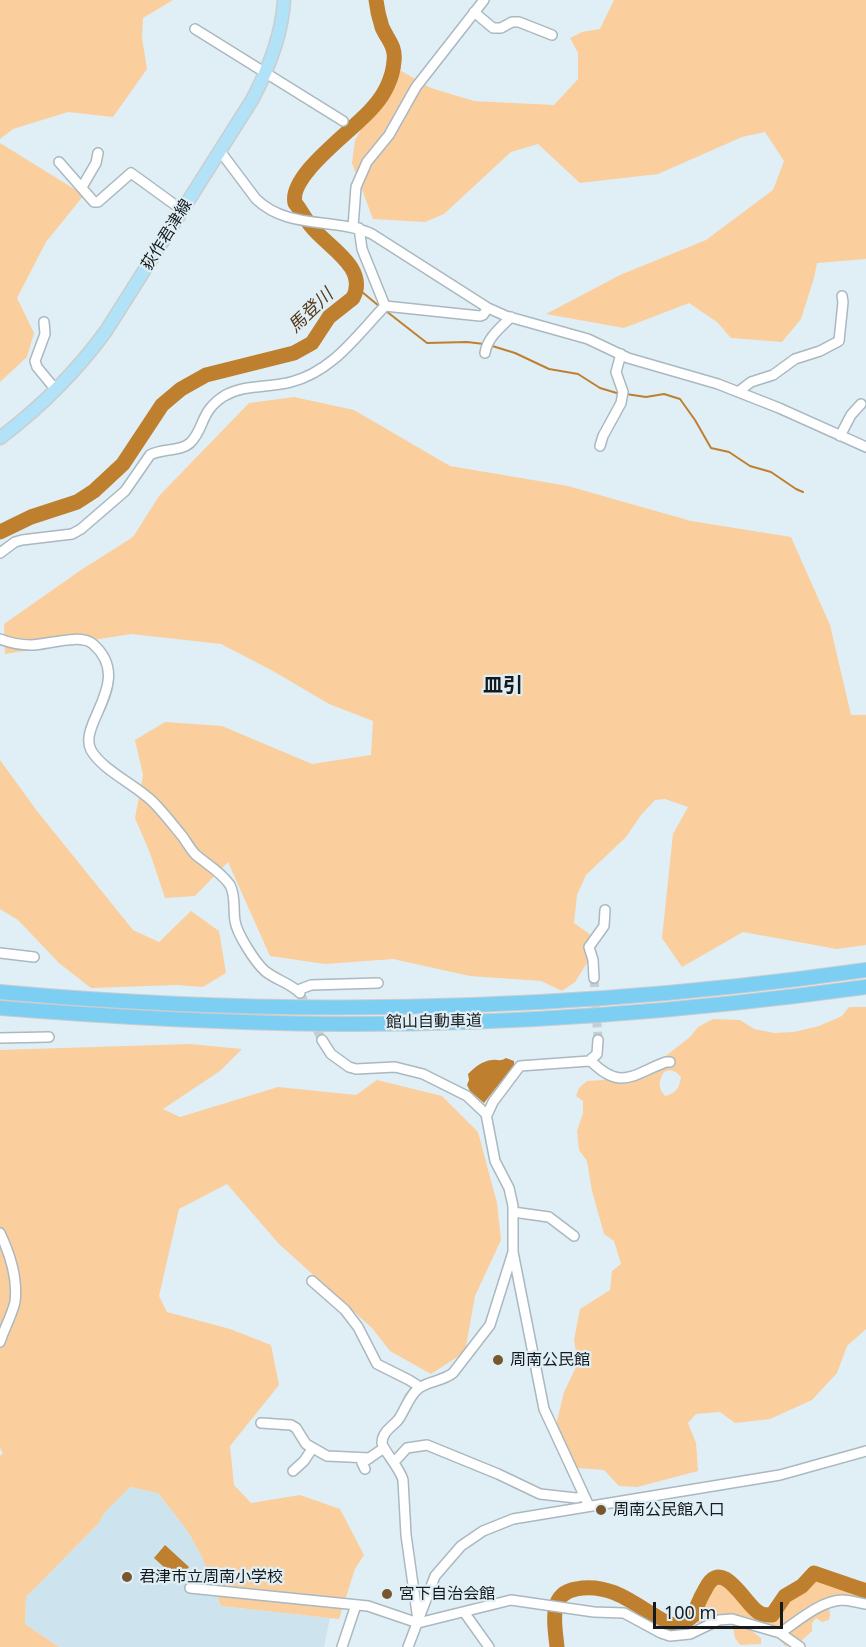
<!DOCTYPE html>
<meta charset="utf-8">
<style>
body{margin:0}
#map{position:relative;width:866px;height:1647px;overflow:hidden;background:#e0eff6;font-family:"Noto Sans",sans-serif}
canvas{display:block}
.scale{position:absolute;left:653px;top:1602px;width:130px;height:27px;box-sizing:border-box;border:3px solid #151a1d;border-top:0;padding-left:8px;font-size:18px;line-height:21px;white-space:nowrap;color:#151a1d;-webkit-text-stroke:4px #e0eff6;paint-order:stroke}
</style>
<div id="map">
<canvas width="866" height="1647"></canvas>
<div class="scale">100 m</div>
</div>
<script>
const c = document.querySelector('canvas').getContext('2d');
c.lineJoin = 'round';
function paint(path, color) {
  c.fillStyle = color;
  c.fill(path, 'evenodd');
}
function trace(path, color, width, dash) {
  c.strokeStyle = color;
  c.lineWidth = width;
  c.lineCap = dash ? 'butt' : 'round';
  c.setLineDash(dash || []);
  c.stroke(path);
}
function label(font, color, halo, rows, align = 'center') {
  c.font = font + ' "Noto Sans","Noto Sans JP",sans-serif';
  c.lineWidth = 4.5;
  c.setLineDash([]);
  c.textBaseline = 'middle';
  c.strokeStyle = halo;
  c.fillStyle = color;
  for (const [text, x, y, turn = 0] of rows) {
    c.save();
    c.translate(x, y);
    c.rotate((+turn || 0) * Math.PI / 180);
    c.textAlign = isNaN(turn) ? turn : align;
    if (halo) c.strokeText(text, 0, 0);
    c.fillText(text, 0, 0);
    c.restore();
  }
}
paint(new Path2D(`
 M130,1487L158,1493L187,1530L202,1557L221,1606L330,1618L324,1647H59L25,1624L26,1597L98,1524L105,1512Z`), '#cde4ef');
paint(new Path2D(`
 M0,0H173L143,18L142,38L147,69L113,117L68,112L13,129L0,139Z
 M614,0H866V259L817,263L814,278L801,319L782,342L731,338L717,322L689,303L624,328L546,314L620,275L706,240L773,190L784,161L765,132L742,137L658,174L580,183L538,144L511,152L444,214L425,222L373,219L352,163L355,140L396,68L431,88L474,101L554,105L578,79V53L570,38L582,32L600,29Z
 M0,143L84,195L46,242L17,298L34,333L27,357L0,382Z
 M294,397L354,410L450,466L568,486L691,521L791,537L830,625L851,715H866V945L837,949L743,932L682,967L662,938L673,834L688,807L665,799L655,800L641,815L626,837L586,875L577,895L574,923L591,935L586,946L589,960L575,982L562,991L541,981L470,976L393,959L325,964L270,956L228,862L195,896L165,898L150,853L135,818L143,775L135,740L165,722L222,726L312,764L371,755L373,721L329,704L273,671L221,644L131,634L5,654L4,624L81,570L133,537L159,496L249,403Z
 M0,760L37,811L133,930L159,942L191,911L219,931L226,973L203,987L176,985L91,988L59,963L18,920L0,909Z
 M849,1007H866V1329L847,1346L837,1373L812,1400L770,1419L735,1423L720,1412L696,1414L688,1423L696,1443L698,1471L637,1487L619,1486L604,1470L577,1468L556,1425L564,1392L578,1363L574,1340L580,1309L610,1290L612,1271L621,1264L614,1241L604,1234L592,1191L587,1161L579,1150L577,1131L583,1113V1101L576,1096L579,1088L587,1081L603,1080L636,1070L667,1055L690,1037L698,1027L713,1019L740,1020L754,1029L774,1033L794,1032L819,1026L842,1016ZM669,1070L676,1072L681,1077C679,1088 677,1093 665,1096C658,1088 658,1082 664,1072Z
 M190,1044L242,1049L220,1071L163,1109L180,1117L278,1087L356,1095L377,1080L442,1096L478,1132L497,1203L501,1240L475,1296L465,1352L431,1374L390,1351L372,1328L279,1244L227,1184L179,1209L159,1296L167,1312L230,1329L271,1345L279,1385L230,1446L234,1485L251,1503L300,1495L340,1509L364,1555L355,1569L339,1619L221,1606L202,1557L187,1530L158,1493L130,1487L105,1512L98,1524L26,1597L25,1624L59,1647H0V1456L3,1453L0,1448V1050Z
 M822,1573L866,1582V1603L853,1601L829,1605L830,1615L829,1620L822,1622L816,1618L812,1623V1631L800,1642L798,1647L785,1646C775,1633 758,1618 742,1616L743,1624L761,1638V1644L740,1645L735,1638L732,1622L696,1623L690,1617C691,1611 691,1604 693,1598C698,1579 719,1573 735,1582C747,1588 752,1602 764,1608L769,1607C785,1591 799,1576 822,1573Z`), '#face9d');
paint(new Path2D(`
 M506,1058L514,1061V1065L484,1103L470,1091L467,1085L469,1080L468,1074C475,1067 482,1061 492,1060C498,1059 500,1062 506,1058Z
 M165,1545L189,1567L177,1579L154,1558Z`), '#be802f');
trace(new Path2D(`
 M356,287L379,306
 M386,311L427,343L467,342L484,344
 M489,345L515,353L549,369L578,374L600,388L620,394
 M626,394L646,397L664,394L680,399L695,420L711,448L729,452L750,466L771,472L796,489L803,492`), '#be802f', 2);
trace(new Path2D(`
 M0,532L31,517L77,502L94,491L123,464L162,405L181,389L206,375L294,353L312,343L329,317L353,298C369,267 326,246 311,226C305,219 301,210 295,203C288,174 357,128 374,106C385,94 393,77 394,61C396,46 387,39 382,27C379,18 377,9 376,0
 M557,1647C555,1625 547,1594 576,1589C605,1583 627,1598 650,1613C658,1617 666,1624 675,1625C683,1625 689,1619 695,1614C697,1603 701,1597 706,1588C722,1556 745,1604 758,1612C762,1615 767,1615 772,1615L785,1596L802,1586L814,1573L866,1591`), '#be802f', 15);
trace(new Path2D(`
 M594,978L598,1040
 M300,993L322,1040`), '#c2cfd5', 9, [9, 4.5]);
const minor = new Path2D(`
 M474,12L493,28H501L512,22H519L552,35
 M195,29L343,121
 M220,151L256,199C288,230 334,217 372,234L488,308L506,316L588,339L628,358L718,384L779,408L866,447
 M59,162L94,202H98L131,173L182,210
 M82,187L96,163L98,153
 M353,227L356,187L367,162L389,135L416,87L484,0
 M359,228L362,249L385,306
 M44,322L45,334L35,361L37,367L56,390
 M485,353C487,338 501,327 511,317
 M738,392L751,382L773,375L795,359L820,351L839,341L843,302L842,296
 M840,436L851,415L861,404
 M600,446L603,436L621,403L623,392L616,372L621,354
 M0,553L15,542L22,540L72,534L81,529L125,491L150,455C162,448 180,452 190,443C205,429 199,412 224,396C245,384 268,388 291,382C333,371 356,336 385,306L480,316L483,315L488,308
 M0,639C10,643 19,645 31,645C47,645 80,633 93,644C135,681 77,724 91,750C102,770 136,785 153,802C164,813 173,825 183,837C187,843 191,850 196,855C208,865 221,872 230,885C236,896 233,910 235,921C237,934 255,962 265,971C276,980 290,983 300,993
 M0,953L34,957
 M594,978L593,960L589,947L604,926L605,910
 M298,990L311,985L378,983
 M0,1038L49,1037
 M322,1040L331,1054L349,1067L356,1069L395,1067L423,1074L467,1096L486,1114L495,1161L509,1188L513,1206V1252L544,1409L589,1506
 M590,1060C621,1092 633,1074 666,1062H670
 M487,1115L493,1102L520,1066L589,1061L597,1054L598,1040
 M513,1212L549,1217L574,1236
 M0,1233C10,1254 18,1278 15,1302C12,1315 4,1329 0,1342
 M312,1281L345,1310L358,1327L377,1364L409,1380L420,1387
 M261,1423L291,1425L296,1428L306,1444L327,1456L370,1458
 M395,1461L407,1448L427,1445L498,1474L540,1494L576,1498L584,1496
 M365,1469L362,1463L384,1448
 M293,1471L304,1461L312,1449
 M190,1588L368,1606L418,1623L511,1600L594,1612L624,1613L661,1633L670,1636L690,1634L719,1620L732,1619L780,1633L800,1647
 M464,1612L489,1647
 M418,1620L406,1535L403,1480C400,1468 383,1450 382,1443C382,1432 392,1427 398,1420C405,1411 409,1395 419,1388C429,1381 443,1381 453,1373L490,1325L513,1252
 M780,1633C798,1621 820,1601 842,1600C850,1600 858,1603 866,1604
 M342,1647L356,1605
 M408,1647L435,1576L461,1546L483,1531L513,1519L780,1475L866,1451`);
const major = new Path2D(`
 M0,438C41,407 76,372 106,331L252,100C268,70 282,35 284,0`);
const highway = new Path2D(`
 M0,992C288,1018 580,1011 866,970
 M0,1008C112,1017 224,1023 336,1024C513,1025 691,1011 866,987`);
trace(minor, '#aab8bf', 12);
trace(major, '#cccdcd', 15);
trace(highway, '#cccdcd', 16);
trace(minor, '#fff', 9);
trace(major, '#b1e2f8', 12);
trace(highway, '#7dcef3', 14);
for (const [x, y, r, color] of [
 [498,1360,6,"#78562e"],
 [601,1510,6,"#78562e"],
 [127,1577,6,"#78562e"],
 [387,1594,6,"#78562e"]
]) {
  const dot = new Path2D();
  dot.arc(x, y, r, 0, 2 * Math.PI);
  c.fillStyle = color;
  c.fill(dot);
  trace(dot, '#e0eff6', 2);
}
label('16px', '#151a1d', '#e0eff6', [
 ["荻作君津線",167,235,-58],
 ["館山自動車道",434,1022,-1]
]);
label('16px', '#151a1d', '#e0eff6', [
 ["周南公民館",510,1360],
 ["周南公民館入口",613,1510],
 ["君津市立周南小学校",139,1577],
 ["宮下自治会館",399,1594]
], 'left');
label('italic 18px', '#543918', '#e0eff6', [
 ["馬登川",311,311,-44]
]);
label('bold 20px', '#151a1d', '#e0eff6', [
 ["皿引",503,686]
]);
</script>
